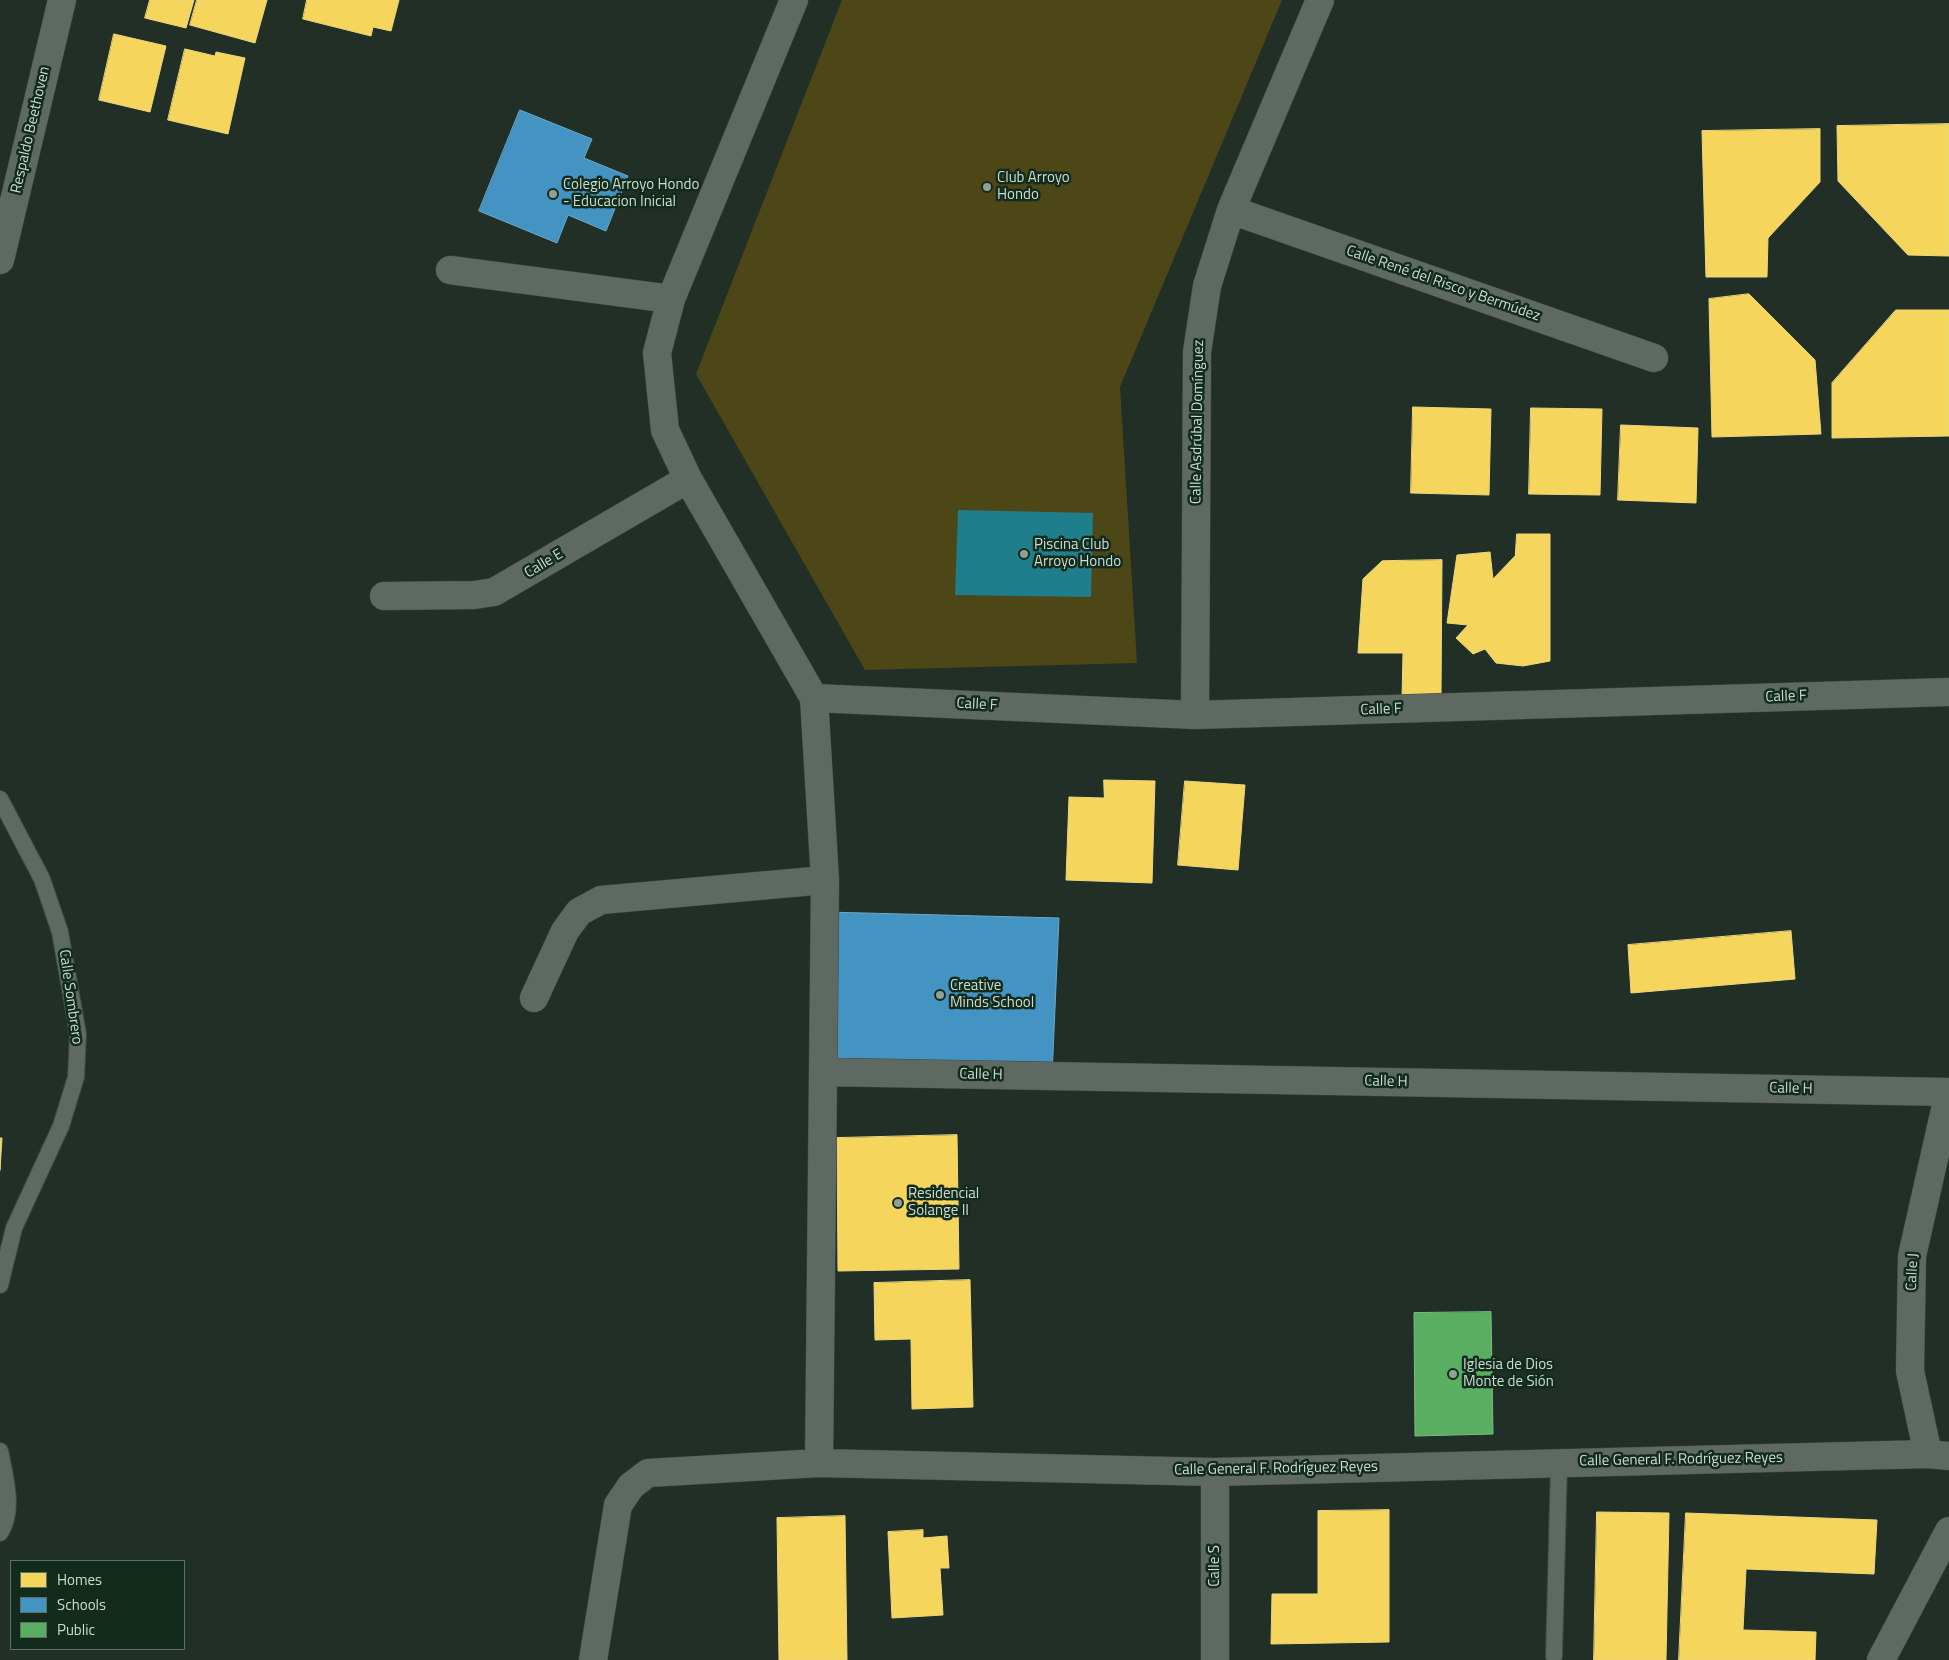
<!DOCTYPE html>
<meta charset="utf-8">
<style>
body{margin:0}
#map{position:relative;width:1949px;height:1660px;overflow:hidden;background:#222f26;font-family:"Titillium Web",sans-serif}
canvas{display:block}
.legend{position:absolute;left:10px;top:1560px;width:175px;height:90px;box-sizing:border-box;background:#122b1c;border:1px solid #5d7264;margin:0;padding:6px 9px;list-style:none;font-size:15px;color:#cddcd1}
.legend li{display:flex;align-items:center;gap:10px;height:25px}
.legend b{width:25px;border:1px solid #5d7264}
</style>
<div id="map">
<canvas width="1949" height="1660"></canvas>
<ul class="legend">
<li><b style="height:14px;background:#f6d55c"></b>Homes</li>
<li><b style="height:14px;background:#4393c3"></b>Schools</li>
<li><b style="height:14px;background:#5aae61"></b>Public</li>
</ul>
</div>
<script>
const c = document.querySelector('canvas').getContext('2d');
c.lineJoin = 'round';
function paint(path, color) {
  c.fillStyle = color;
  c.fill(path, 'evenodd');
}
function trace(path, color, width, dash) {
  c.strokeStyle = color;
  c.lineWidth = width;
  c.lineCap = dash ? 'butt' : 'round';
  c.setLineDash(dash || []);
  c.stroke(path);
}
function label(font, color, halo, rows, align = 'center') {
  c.font = font + ' "Titillium Web",sans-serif';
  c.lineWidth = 5;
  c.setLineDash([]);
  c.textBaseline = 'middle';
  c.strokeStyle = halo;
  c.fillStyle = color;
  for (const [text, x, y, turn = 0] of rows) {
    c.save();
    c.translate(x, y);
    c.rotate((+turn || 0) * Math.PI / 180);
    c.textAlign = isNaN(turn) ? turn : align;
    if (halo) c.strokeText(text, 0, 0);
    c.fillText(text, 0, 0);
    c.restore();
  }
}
paint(new Path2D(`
 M842,0H1282L1120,387L1137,663L865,670L696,374Z`), '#4d4718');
paint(new Path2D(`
 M958,510L1093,513L1091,597L955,595Z`), '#1e7e8c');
const homes = new Path2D(`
 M150,0H194L186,28L145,18Z
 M197,0H267L255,43L190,25Z
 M307,0H399L391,31L373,27L371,36L303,19Z
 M114,34L166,46L150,112L99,100Z
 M185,49L215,56L216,52L245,58L228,134L168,120Z
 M1949,124V256L1908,255L1838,181L1837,126Z
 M1820,129V182L1768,238L1767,277H1706L1702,131Z
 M1749,294L1815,360L1821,434L1712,437L1709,299Z
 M1896,310H1949V436L1832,438V383Z
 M1413,407L1491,409L1489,495L1411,493Z
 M1531,408L1602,409L1600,495L1529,494Z
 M1621,425L1698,428L1696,503L1618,500Z
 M1517,534H1550V661L1523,666L1496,663L1485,649L1473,654L1456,638L1468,625L1447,623L1457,555L1490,552L1493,579L1515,556Z
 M1442,560L1441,695L1402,697L1403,653H1358L1363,579L1382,561Z
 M1104,780L1155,781L1152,883L1066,880L1069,797L1104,798Z
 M1185,781L1245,785L1238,870L1178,865Z
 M1791,931L1795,979L1631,993L1628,945Z
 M957,1135L959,1269L838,1271L837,1138Z
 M0,1138H2L0,1170Z
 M970,1280L973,1407L912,1409L911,1339L875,1340L874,1283Z
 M1389,1510V1642L1271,1644L1272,1594H1318V1511Z
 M1597,1512L1669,1513L1666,1660H1594Z
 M1686,1513L1877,1520L1874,1574L1746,1569L1743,1630L1816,1632L1815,1660H1679Z
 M845,1516L847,1660H779L777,1518Z
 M923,1530V1538L947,1536L949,1568H940L943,1615L892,1618L888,1532Z`);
paint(homes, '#f6d55c');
trace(homes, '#ead77f', 1);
const schools = new Path2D(`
 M520,110L592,139L584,158L628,176L606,231L568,215L557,243L479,211Z
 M825,912L1059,918L1052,1076L823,1072Z`);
paint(schools, '#4393c3');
trace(schools, '#6ca9c7', 1);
const public = new Path2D(`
 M1491,1312L1493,1434L1415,1436L1414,1313Z`);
paint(public, '#5aae61');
trace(public, '#7cbc83', 1);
const lane = new Path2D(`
 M0,799L42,879L60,932L78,1034L76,1077L61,1126L14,1228L0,1285
 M0,1451C5,1476 15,1511 0,1533
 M1554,1656L1559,1463`);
const street = new Path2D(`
 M794,0L671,299L657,353L665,430L688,479L814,698L825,880L819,1463
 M1231,210L1654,358
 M0,260L62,0
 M450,270L671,299
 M384,596L474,595L494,592L688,479
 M814,698L1195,715L1949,692
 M1195,715L1197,352L1207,286L1231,210L1320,0
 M534,998L565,931L579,912L601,900L825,880
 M823,1072L1949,1092
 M1928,1454L1910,1371L1912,1256L1949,1092
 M593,1660L618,1505L631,1486L648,1473L819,1463L1215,1472L1928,1454L1949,1456
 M1215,1660V1472
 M1881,1660L1949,1531`);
trace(lane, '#3e4a42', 18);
trace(street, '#3e4a42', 29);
trace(lane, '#5e6962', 16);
trace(street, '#5e6962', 28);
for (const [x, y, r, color] of [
 [987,187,5,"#919f95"],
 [553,194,5,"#919f95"],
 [1024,554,5,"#919f95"],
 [940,995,5,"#919f95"],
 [898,1203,5,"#919f95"],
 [1453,1374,5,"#919f95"]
]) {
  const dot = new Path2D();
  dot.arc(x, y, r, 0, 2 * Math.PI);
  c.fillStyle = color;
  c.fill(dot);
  trace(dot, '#122b1c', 2);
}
label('15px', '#cddcd1', '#122b1c', [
 ["Respaldo Beethoven",31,130,-77],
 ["Calle René del Risco y Bermúdez",1443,284,19],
 ["Calle Asdrúbal Domínguez",1198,422,-89],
 ["Calle E",544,564,-31],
 ["Calle F",1786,697,-2],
 ["Calle F",977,705,3],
 ["Calle F",1381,710,-2],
 ["Calle Sombrero",70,997,82],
 ["Calle H",981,1075,1],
 ["Calle H",1386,1082,1],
 ["Calle H",1791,1089,1],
 ["Calle J",1913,1272,-87],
 ["Calle General F. Rodríguez Reyes",1681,1460,-1],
 ["Calle General F. Rodríguez Reyes",1276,1469,-1],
 ["Calle S",1215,1566,-90]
]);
label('15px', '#cddcd1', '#122b1c', [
 ["Club Arroyo",997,178],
 ["Hondo",997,195],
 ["Colegio Arroyo Hondo",563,185],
 ["- Educacion Inicial",563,202],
 ["Piscina Club",1034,545],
 ["Arroyo Hondo",1034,562],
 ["Creative",950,986],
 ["Minds School",950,1003],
 ["Residencial",908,1194],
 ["Solange II",908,1211],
 ["Iglesia de Dios",1463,1365],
 ["Monte de Sión",1463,1382]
], 'left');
</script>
